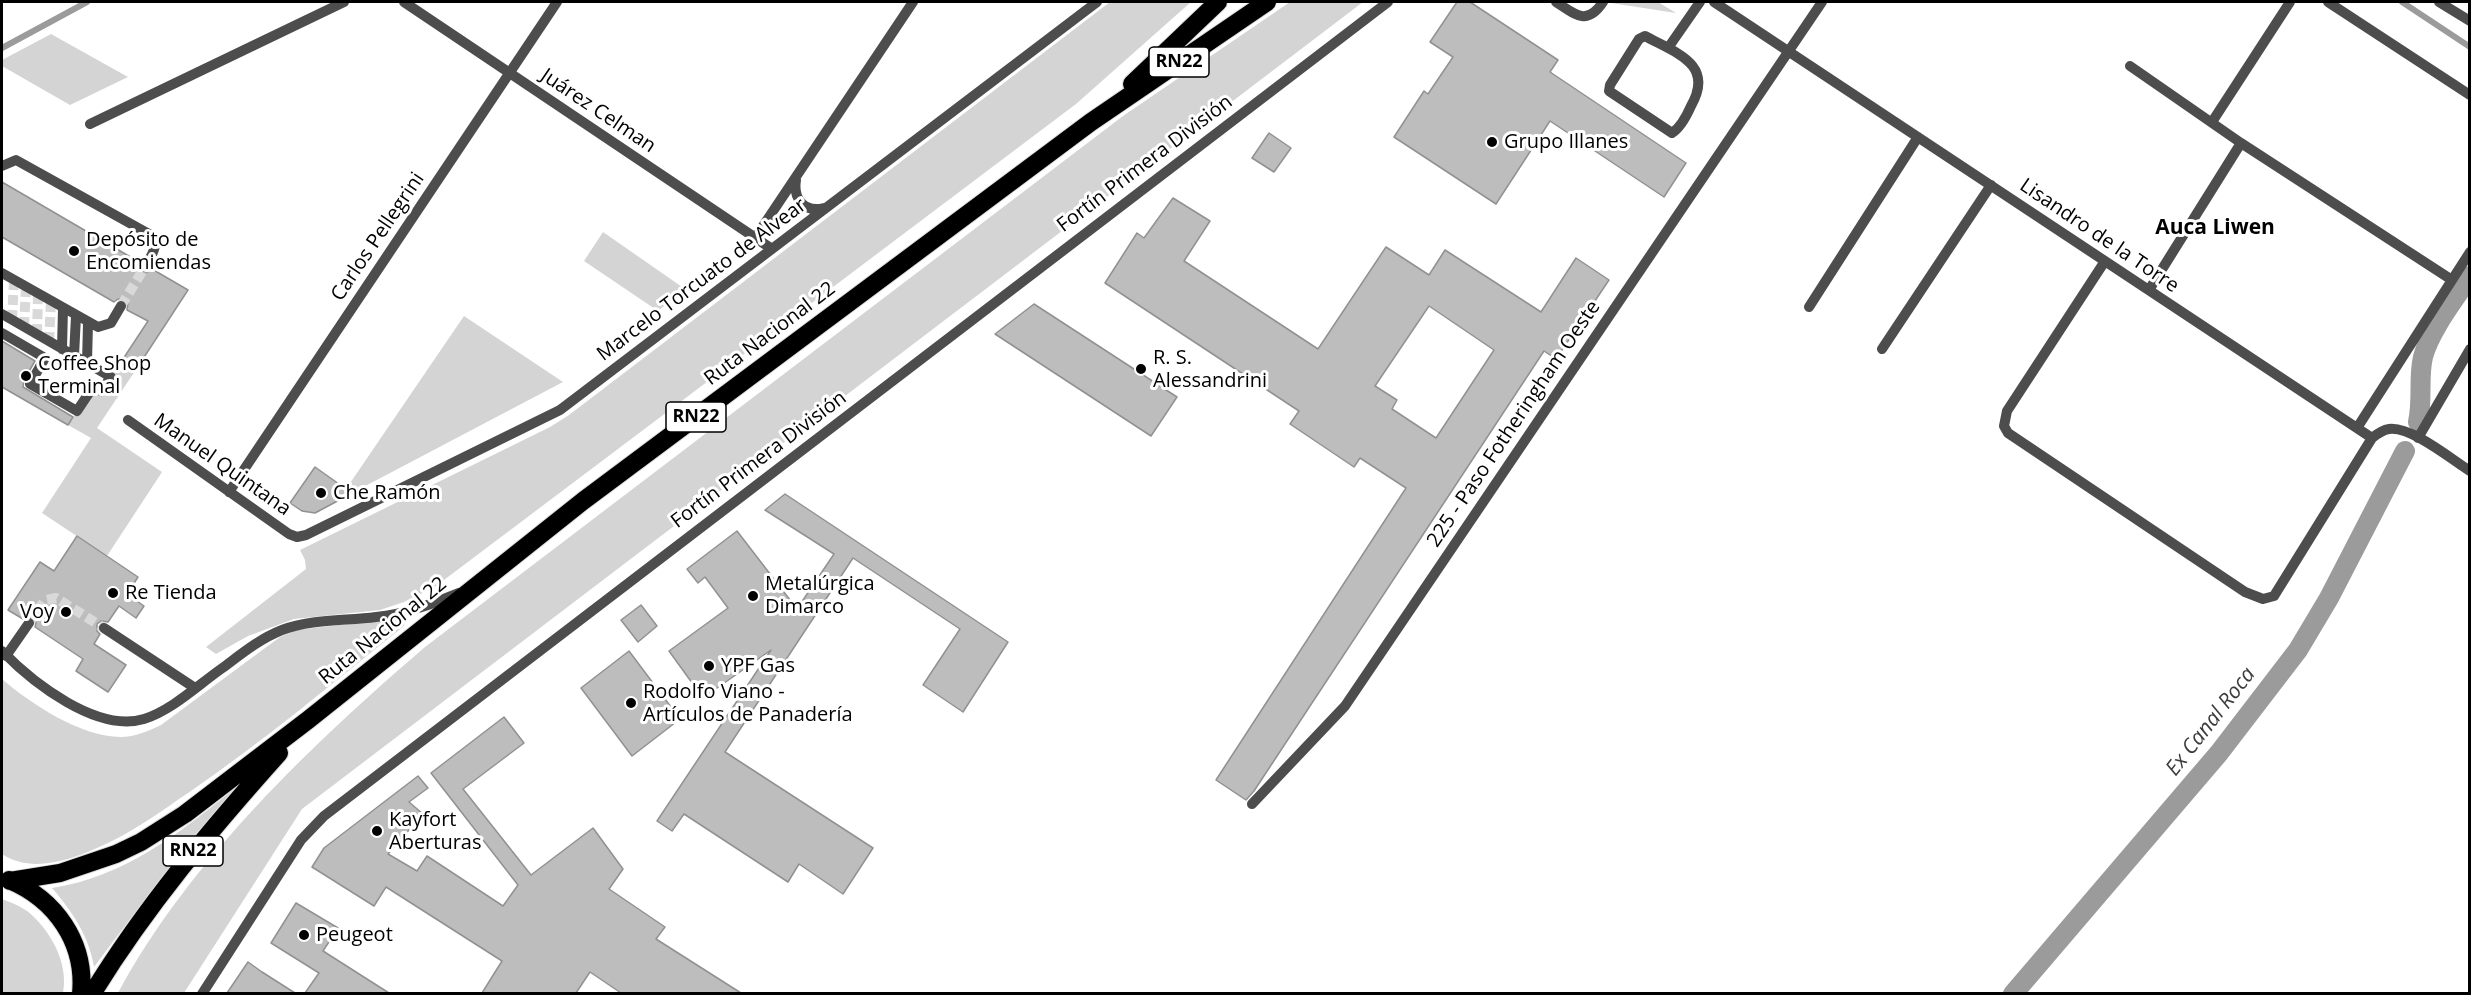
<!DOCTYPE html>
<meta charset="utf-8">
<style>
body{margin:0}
#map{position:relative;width:2471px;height:995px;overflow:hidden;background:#fff;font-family:"Open Sans",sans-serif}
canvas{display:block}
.frame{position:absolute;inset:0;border:3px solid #000;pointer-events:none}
</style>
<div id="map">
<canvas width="2471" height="995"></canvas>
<div class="frame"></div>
</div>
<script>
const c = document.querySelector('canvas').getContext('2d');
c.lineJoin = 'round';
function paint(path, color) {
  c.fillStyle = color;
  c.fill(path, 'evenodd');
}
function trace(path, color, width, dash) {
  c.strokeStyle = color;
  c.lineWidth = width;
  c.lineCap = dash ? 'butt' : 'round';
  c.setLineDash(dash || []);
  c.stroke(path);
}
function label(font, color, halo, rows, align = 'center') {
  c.font = font + ' "Open Sans",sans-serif';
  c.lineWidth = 6;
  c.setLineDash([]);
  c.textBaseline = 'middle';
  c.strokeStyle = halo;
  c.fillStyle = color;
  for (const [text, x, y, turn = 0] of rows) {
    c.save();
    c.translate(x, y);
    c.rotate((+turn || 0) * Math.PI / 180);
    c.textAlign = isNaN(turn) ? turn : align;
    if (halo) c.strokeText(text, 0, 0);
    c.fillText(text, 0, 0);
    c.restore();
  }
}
paint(new Path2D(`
 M1110,2H1191L1076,104L436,586L404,602L380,610L294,619L248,636L216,654L206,647L306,569L305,560L300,550L550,427L569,415Z
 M1290,2H1363L302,809L184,993H118C189,861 312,744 425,647L1123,116Z
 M1612,2H1658L1676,13L1611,3Z
 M51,34L128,77L70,105L2,66V60Z
 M603,232L685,289L658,311L584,261Z
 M464,316L563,382L352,493L346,489Z
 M123,359L137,368L97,428L162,472L107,556L42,513L91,438L68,425L93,387L102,391Z
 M398,618L405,622L404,626C334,682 265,740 191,791C161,811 131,834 97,848C68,861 30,873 2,854V679C31,704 81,737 121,737C135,737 148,731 161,725L280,637L297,630Z
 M235,788L160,879L94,967C89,936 72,911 52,888C124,877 180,833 235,788Z
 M2,899C10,902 20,906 27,911C50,929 69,963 63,993H2Z`), '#d4d4d4');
trace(new Path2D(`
 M2402,2L2470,47
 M2,48L87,2`), '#9b9b9b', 6);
trace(new Path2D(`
 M2418,422C2423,399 2418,378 2423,357C2430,330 2455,299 2470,276
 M2013,994L2219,753L2298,650L2329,598L2405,451`), '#9b9b9b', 20);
const building = new Path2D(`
 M1457,2H1470L1558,60L1550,72L1686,163L1664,197L1550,121L1496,204L1394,137L1424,91L1428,94L1453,57L1430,42Z
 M1269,133L1291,148L1274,172L1252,158Z
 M2,182L139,262L142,271L147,272L152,269L188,290L137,368L123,359L148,321L127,310L128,303L124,299H118L114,302L2,237Z
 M1173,198L1210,221L1184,261L1318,349L1386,247L1429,275L1445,250L1541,312L1576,258L1609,280L1556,359L1544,351L1254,791L1246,800L1216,780L1406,488L1360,458L1354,467L1290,424L1299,411L1105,283L1137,233L1144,238ZM1429,306L1494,350L1436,438L1392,409L1397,400L1375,386Z
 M1034,304L1177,397L1151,436L995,334Z
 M2,341L35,361L24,380L23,387L73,417L68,425L2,387Z
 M315,467L346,489L345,497L315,513L302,511L290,503Z
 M785,494L1008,642L963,712L923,685L960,629L853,558L725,752L873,848L843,894L799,864L788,882L684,814L672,831L657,821L771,650L703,698L669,651L728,608L705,577L698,583L687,569L737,531L797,609L834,554L765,510Z
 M77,536L138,577L127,594L144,606L136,618L119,606L108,622L101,621L97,624V631L100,634L94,644L126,665L108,692L76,671L83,659L35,627L36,623L34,617L29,616L23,619L8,610L40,562L54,571Z
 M641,605L657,626L638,642L621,620Z
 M629,651L680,719L632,756L581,688Z
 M504,717L524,743L463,789L531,875L593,828L623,869L609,889L665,927L656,939L741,993H621L590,972L576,993H482L502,961L386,887L374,906L312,867L324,848L418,776L428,788L409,802L423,814L388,854L417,871L427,856L503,906L518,885L431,773Z
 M296,903L338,928L323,951L389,993H305L319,973L271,943Z
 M248,962L262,972L295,993H227Z`);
paint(building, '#bdbdbd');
trace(building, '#919191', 1.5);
trace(new Path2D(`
 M121,306L146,265
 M12,320L14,280
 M24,327L26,287
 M37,334L38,294
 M49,342L51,301
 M29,623L45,600L56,598L104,628`), '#d9d9d9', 10, [10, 5]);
const highway = new Path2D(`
 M1132,84L1218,2
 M9,880C55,899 86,942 81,994
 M10,881L60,873L116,854L141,842L185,814L308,720L583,501L1091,122L1267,2
 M92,994C146,906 211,829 279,753`);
trace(highway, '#dbdbdb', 20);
trace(new Path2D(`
 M404,2L772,249
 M1556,2C1576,15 1587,26 1603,2
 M1714,2L2372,438
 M2328,2L2470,95
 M2439,2L2470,21
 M1645,36C1676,53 1715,64 1691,106C1687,115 1680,128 1672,133L1609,91L1610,85L1639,39Z
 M1668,48L1700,2
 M2130,66L2241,143L2452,280
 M2212,122L2290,2
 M90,124L344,2
 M2,166L16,160L151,235C160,245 151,256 146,265
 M796,180C793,199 804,213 824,208
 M755,238L913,2
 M2105,261L2007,411L2004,426L2008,433L2245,592L2263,599L2274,596L2372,438C2377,434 2382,430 2389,429C2411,426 2451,459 2470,471
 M2,273L98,327L111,323L121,306
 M2149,290L2241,143
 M1809,307L1918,137
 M2,314L111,377L101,391L93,387L77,411L30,384L45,358L2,333
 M62,349L63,308
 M1882,349L1991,185
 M74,356L76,316
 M87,363L88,323
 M128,420L289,534L297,537L306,535L560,410L1097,2
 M2357,428L2470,252
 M2418,438L2470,349
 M229,492L557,2
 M104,628L195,688
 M2,651C33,683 97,733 144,719C172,710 197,686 221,669C240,655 259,639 282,630C311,619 345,621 376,617C406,614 432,604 459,593
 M6,656L29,623
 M1252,804L1345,706L1822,2
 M202,994L301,840L324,816L1388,2`), '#4d4d4d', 10);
trace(highway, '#000', 18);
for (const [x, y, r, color] of [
 [1492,142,6,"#000"],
 [74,251,6,"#000"],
 [1141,369,6,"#000"],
 [26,376,6,"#000"],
 [321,493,6,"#000"],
 [113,593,6,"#000"],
 [753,596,6,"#000"],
 [66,612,6,"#000"],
 [709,666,6,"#000"],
 [631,703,6,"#000"],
 [377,831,6,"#000"],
 [304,935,6,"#000"]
]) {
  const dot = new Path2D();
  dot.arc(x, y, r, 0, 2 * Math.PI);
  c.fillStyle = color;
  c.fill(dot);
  trace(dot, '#fff', 2);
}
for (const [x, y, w] of [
 [1179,62,60],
 [696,417,60],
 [193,851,60]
]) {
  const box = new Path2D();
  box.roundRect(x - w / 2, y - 15, w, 30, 4.5);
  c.fillStyle = '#fff';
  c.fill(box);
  trace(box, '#000', 1.5);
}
label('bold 18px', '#000', null, [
 ["RN22",1179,62],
 ["RN22",696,417],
 ["RN22",193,851]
]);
label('20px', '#000', '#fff', [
 ["Juárez Celman",598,111,34],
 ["Fortín Primera División",1145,164,-37],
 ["Lisandro de la Torre",2099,236,34],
 ["Carlos Pellegrini",378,237,-56],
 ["Marcelo Torcuato de Alvear",702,280,-37],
 ["Ruta Nacional 22",770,334,-37],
 ["225 - Paso Fotheringham Oeste",1514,424,-56],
 ["Fortín Primera División",759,460,-37],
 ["Manuel Quintana",222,465,35],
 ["Ruta Nacional 22",383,631,-39]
]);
label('20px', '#000', '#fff', [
 ["Grupo Illanes",1504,142],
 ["Depósito de",86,240],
 ["Encomiendas",86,263],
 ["R. S.",1153,358],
 ["Alessandrini",1153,381],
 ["Coffee Shop",38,364],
 ["Terminal",38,387],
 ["Che Ramón",333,493],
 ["Metalúrgica",765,584],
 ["Dimarco",765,607],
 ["Re Tienda",125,593],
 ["Voy",54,612,"right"],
 ["YPF Gas",721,666],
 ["Rodolfo Viano -",643,692],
 ["Artículos de Panadería",643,715],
 ["Kayfort",389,820],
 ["Aberturas",389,843],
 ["Peugeot",316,935]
], 'left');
label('bold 21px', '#000', '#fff', [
 ["Auca Liwen",2215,228]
]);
label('italic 21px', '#3c3c3c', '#fff', [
 ["Ex Canal Roca",2211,722,-52]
]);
</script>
